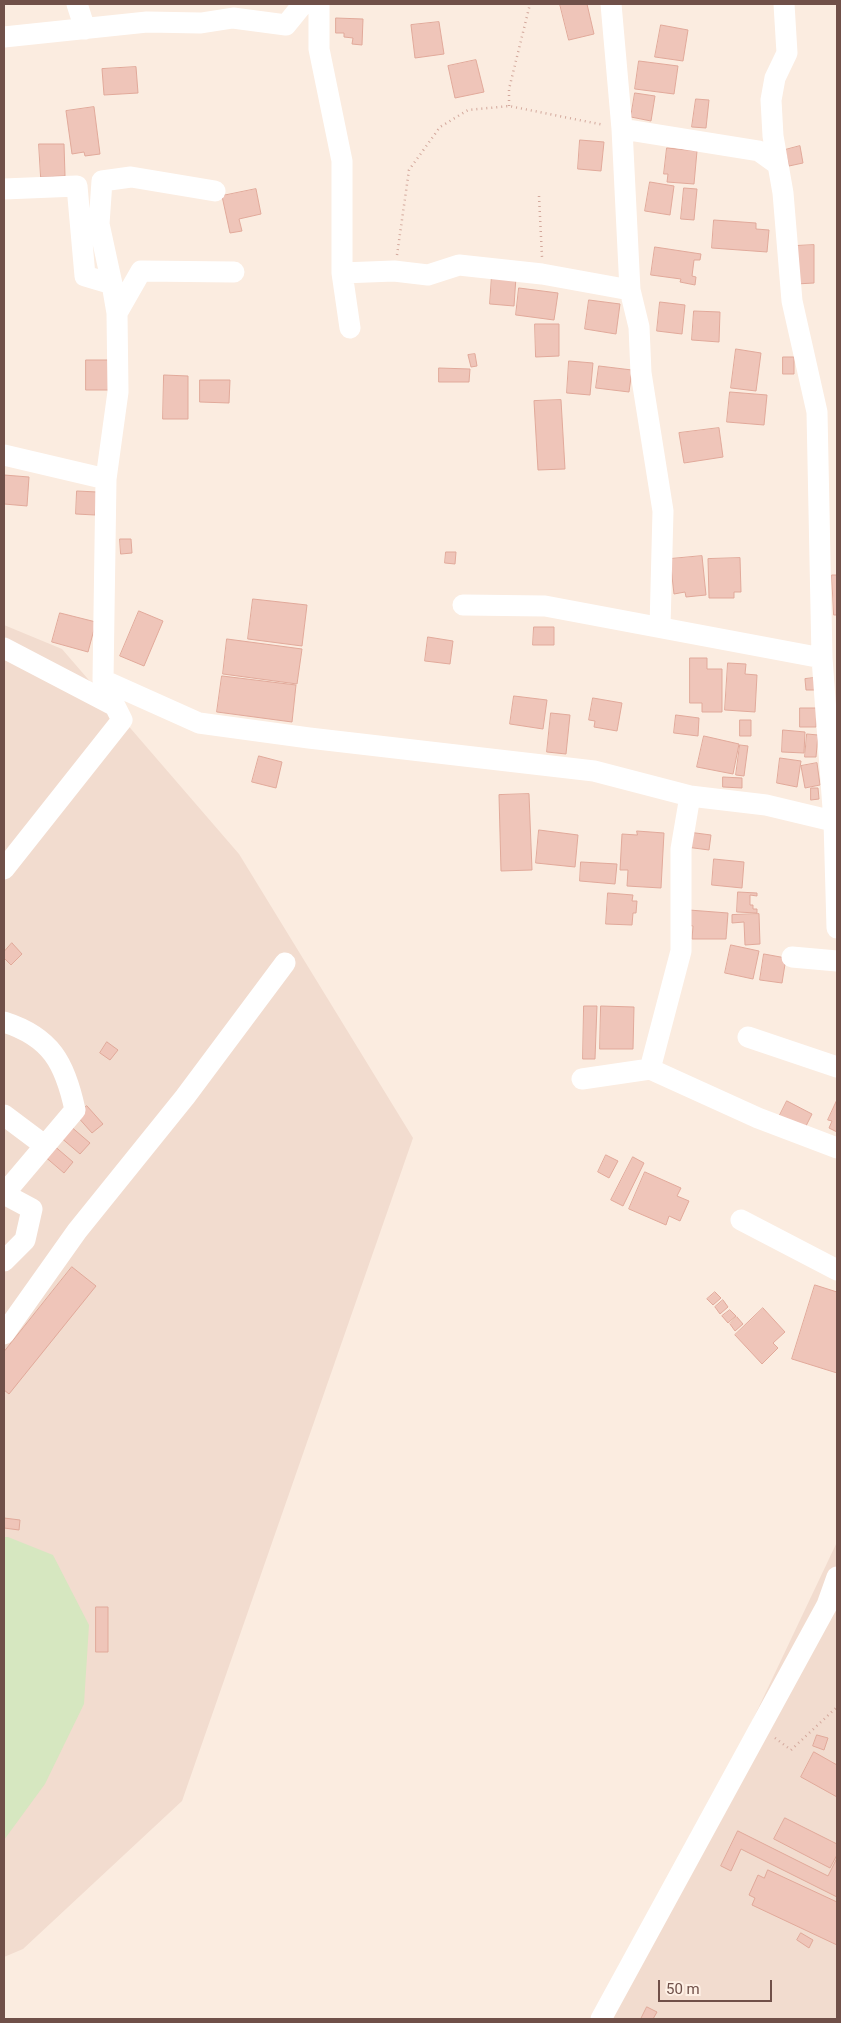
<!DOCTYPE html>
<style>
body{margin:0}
#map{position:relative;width:841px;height:2023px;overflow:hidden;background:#fbece0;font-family:Roboto,sans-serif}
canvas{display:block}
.frame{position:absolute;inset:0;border:5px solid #705049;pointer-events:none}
.scale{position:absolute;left:658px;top:1980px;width:114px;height:22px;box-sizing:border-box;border:2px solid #705049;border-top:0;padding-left:6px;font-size:15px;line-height:18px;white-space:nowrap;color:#705049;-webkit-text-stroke:4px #fef0e5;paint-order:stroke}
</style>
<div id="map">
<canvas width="841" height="2023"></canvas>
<div class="frame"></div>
<div class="scale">50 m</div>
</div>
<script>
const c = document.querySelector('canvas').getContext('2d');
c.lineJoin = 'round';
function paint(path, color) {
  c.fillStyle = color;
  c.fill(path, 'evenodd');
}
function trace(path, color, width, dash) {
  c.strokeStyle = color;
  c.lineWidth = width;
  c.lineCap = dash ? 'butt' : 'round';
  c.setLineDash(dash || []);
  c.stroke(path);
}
paint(new Path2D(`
 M4,625L62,649L239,854L413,1138L182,1801L23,1949L4,1957Z
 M837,1542V2019H611Z`), '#f2dccf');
paint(new Path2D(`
 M4,1537H8L53,1555L89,1625L84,1704L45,1784L4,1840Z`), '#d6e7c0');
const building = new Path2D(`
 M560,4H587L594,34L569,40Z
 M336,18L363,19L362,45L352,44L353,38L344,37V33H336Z
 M439,22L444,54L415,58L411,25Z
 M661,25L688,30L683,61L655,57Z
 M476,60L484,92L455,98L448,66Z
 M639,61L678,66L674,94L635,89Z
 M136,67L138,93L104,95L102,69Z
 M635,93L655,96L651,121L631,117Z
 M696,99L709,100L706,128L692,127Z
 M94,107L100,154L85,156L84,152L72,154L66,111Z
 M580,140L604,142L601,171L578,169Z
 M39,144H64L65,176L41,177Z
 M800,146L803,163L789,166L785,150Z
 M667,148L697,151L694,184L667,182L668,174H664Z
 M650,182L674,186L670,215L645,211Z
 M684,188L697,189L694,220L681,219Z
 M256,189L261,214L239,219L242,231L230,233L222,196Z
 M714,220L756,223V229L769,230L767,252L712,248Z
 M814,245V283L796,284L795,246Z
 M655,247L701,254L700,260H694L692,276L696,277L695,285L680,282L681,279L651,275Z
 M492,275L516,277L514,306L490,304Z
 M519,288L558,293L554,320L516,315Z
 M589,300L620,304L616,334L585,329Z
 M660,302L685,305L682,334L657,331Z
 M694,311L720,312L719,342L692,340Z
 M535,324H559V356L536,357Z
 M736,349L761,353L756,391L731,388Z
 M475,354L477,366L471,367L468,355Z
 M783,357H794V374H783Z
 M86,360H114V390H86Z
 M569,361L593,363L590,395L567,393Z
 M599,366L632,370L629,392L596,388Z
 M439,368L470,369L469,382H439Z
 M164,375L188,376V419H163Z
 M200,380H230L229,403L200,402Z
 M730,392L767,395L764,425L727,422Z
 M561,400L565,469L538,470L534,401Z
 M719,428L723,457L684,463L679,433Z
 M4,475L29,477L27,506L4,504Z
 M77,491L97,492L95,515L76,514Z
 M120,539H131L132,553L121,554Z
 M446,552H456L455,564L445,563Z
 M702,556L706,595L686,597L685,592L674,594L670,559Z
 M740,558L741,592H734V598H709L708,559Z
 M832,575H837V615H834Z
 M253,599L307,605L302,646L248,639Z
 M139,611L163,621L144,666L120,656Z
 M60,613L96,622L88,652L52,642Z
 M534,627H554V645H533Z
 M428,637L453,641L450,664L425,661Z
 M227,639L302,649L297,684L223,674Z
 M690,658H707V669H722V712H702V703H690Z
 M728,663L746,664L745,674L757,675L755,712L725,710Z
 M222,676L296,685L292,722L217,712Z
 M814,678L815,690H806L805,679Z
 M514,696L547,700L543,729L510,724Z
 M593,698L622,703L617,731L594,727L595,721L589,720Z
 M800,708H817L816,727H800Z
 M551,713L570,715L566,754L547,752Z
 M676,715L699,718L698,736L674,733Z
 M740,720H751V736H740Z
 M783,730L805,732L804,753L782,752Z
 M807,734L818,735L816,757H805Z
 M704,736L739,744L733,774L697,767Z
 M740,745L748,746L744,776L736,775Z
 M259,756L282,762L276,788L252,782Z
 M780,758L801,761L797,787L777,783Z
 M817,763L820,785L805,788L801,766Z
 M723,777L742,778V788L723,787Z
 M811,788H818L819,799L811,800Z
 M529,794L532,870L501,871L499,795Z
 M539,830L578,835L575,867L536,863Z
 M637,831L664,833L661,888L627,886L628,870H620L622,834L637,835Z
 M688,832L711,835L709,850L686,847Z
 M714,859L744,862L742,888L712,885Z
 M581,862L617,864L615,884L580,881Z
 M738,892L757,893V896L750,895V905H753V909H757V913L737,912Z
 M608,893L633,895L632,901H637L636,913H633L632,925L606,924Z
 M689,910L728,913L726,939H692L693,926L688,925Z
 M759,914L760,944L745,945L744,922L732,923V915Z
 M12,943L22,954L11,965L4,958V952Z
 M731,945L759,951L753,979L725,973Z
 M764,954L786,958L782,983L760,980Z
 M584,1006H597L595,1059H583Z
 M601,1006L634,1007L633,1049H600Z
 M107,1042L118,1050L110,1060L100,1053Z
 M837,1100V1132L829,1128L832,1121L828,1120Z
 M787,1101L812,1114L803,1132L778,1119Z
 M87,1106L103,1124L92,1133L76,1115Z
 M69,1125L90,1143L80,1154L59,1136Z
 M52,1144L73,1162L64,1173L43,1155Z
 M606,1155L618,1161L609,1178L598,1172Z
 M633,1157L644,1163L623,1206L611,1200Z
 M645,1172L681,1188L677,1196L689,1201L680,1221L669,1216L666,1225L629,1209Z
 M72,1267L96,1286L9,1394L4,1390V1352Z
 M815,1285L837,1292V1373L792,1359Z
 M715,1292L721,1298L713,1305L707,1299Z
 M723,1300L728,1307L720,1314L715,1307Z
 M763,1308L785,1332L773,1343L778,1348L762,1364L735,1335Z
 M730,1310L736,1316L728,1323L722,1316Z
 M737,1317L743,1324L735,1331L730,1324Z
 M4,1518L20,1520L19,1530L4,1528Z
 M96,1607H108V1652H96Z
 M817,1735L828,1738L824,1750L813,1746Z
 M814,1752L837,1765V1797L801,1777Z
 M785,1818L837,1844V1855L830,1868L774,1839Z
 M738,1831L828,1876L837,1858V1897L741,1849L731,1871L721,1866Z
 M768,1870L837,1902V1945L752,1905L755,1898L749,1895L758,1875L764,1878Z
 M801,1933L813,1940L809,1948L797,1940Z
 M647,2007L657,2012L653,2019H641Z`);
paint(building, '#efc5b9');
trace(building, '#e1a99a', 1);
trace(new Path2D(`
 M509,106V89L530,4
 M539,196L542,257
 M397,255L409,170L440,127L468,110L509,106L604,125
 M775,1738L791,1750L837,1707`), '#d3a89c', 2.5, [1, 4]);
trace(new Path2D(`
 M77,4L85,29
 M319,4V49L342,161V273L350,328
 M611,4L622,129L630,290L639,327L641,373L663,511L660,627
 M784,4L787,53L775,78L771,100L773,136L783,193L792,301L817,412L822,658L834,822L837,928
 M4,37L147,22L201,23L233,18L286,25L303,4
 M622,129L759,151L777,164
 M4,189L77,186L85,276L112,284L117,313L118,392L106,479L103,680L199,723L309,738L594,771L690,796L766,805L837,822
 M342,273L394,271L428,275L459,265L542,274L630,290
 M112,284L99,224L102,181L131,177L215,191
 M117,313L141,271L234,272
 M4,455L106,479
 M463,605L545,606L822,658
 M4,648L115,706L122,720L4,869
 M792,957L837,961
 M4,1022C51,1037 65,1063 75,1110L4,1194L32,1209L25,1240L4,1261
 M748,1037L837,1067
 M650,1069L681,951V849L690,796
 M582,1079L650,1069L758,1118L837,1148
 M4,1115L44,1145
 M741,1220L837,1270
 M4,1334L77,1231L185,1097L285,963
 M601,2019L827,1605L837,1577`), '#fff', 21);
</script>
